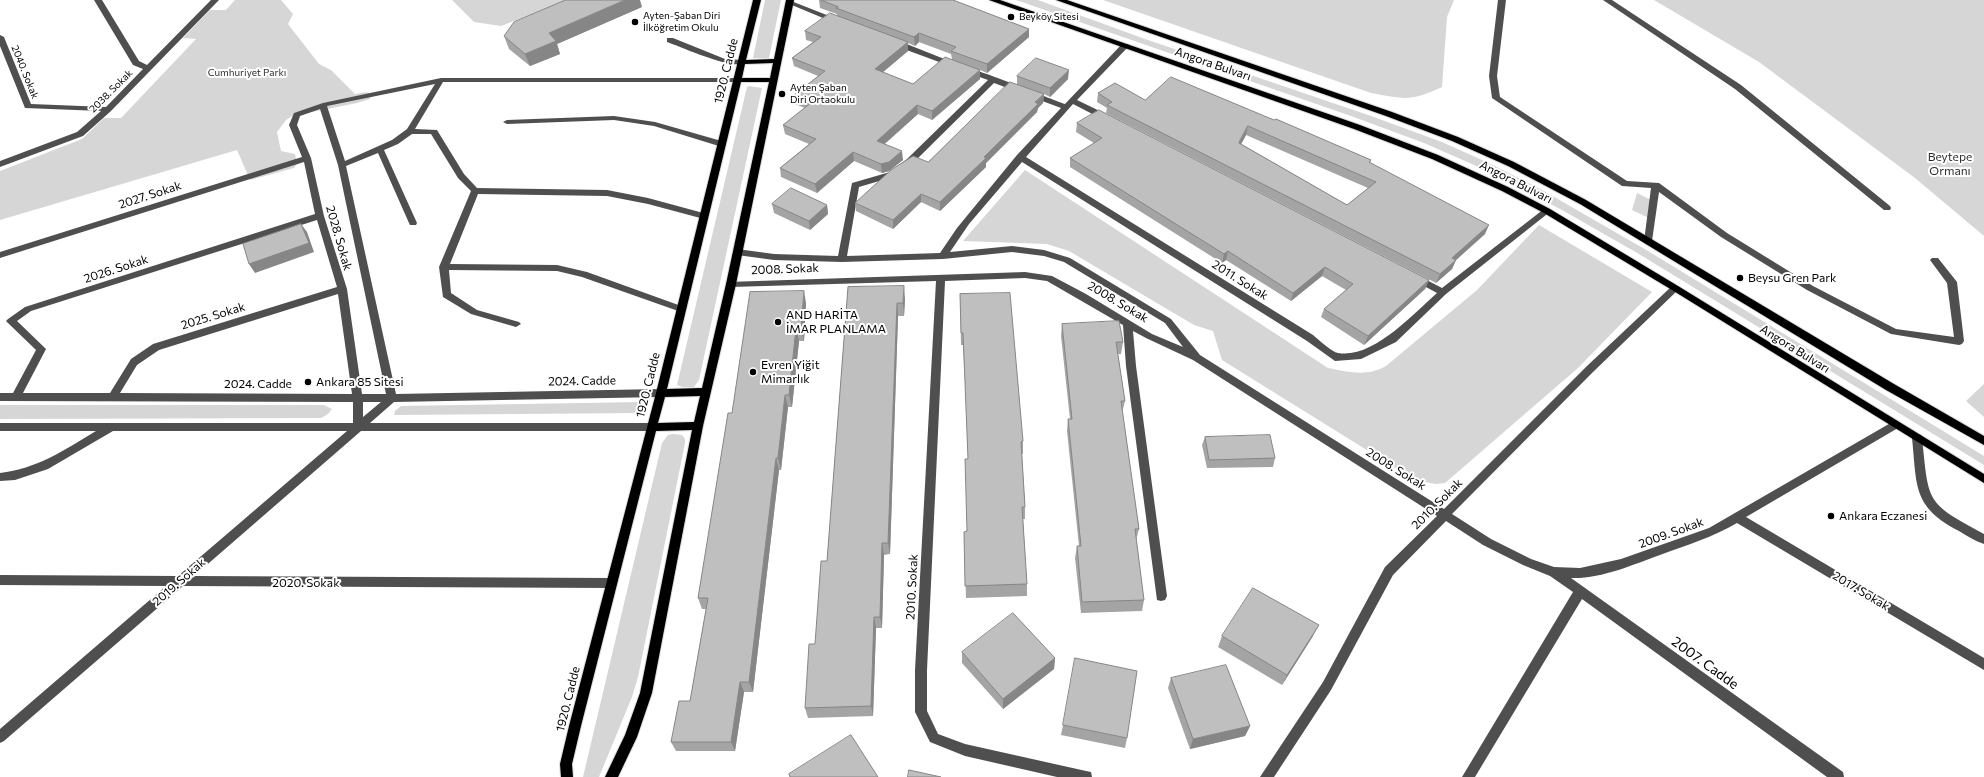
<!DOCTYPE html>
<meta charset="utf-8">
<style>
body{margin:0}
canvas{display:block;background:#fff}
</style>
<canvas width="1984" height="777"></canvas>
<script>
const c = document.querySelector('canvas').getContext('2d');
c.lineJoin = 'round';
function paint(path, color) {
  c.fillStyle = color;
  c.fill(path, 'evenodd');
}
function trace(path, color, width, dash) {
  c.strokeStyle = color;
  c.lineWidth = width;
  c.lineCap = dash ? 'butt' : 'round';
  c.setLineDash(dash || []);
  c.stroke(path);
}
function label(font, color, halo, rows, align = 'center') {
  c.font = font + ' Commissioner,sans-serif';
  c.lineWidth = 4;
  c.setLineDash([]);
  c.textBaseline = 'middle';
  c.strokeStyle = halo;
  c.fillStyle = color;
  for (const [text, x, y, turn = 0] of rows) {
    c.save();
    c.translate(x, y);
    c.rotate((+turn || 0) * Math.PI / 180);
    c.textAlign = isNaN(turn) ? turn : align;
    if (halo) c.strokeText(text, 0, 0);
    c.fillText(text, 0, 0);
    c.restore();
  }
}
paint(new Path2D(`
 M235,0H281L293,14L288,24L319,64L331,70L355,94L367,92L371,96L370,99L357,103L292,116L286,120L277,132L281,151L295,154L297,164L294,168L250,180L237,150L0,220V171L82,139L104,118H121L196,39L183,38L210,10H226Z
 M452,0H568L501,26L474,22Z
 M765,0H781L769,58H753Z
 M1016,0H1038L1145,39L1371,116L1442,142L1493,165L1544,191L1648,251L1984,456V465L1639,254L1562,210L1490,172L1424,143L1351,116Z
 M1103,0H1454L1447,17L1442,87C1410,102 1405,99 1371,93Z
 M1654,0H1984V236L1915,178L1759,62Z
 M749,86L762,88L699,380L694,387H682L677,385L747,87Z
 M1025,170L1328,368C1350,372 1366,377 1386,366L1477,290L1539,225L1652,292L1578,368L1445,483L1436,484L1415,480L1222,360L1213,331L1194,325L1069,251L1047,244L963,241Z
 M1637,193L1655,202L1651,219L1632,210Z
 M1984,384V417L1966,401Z
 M643,402L642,413L394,415L395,411L401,406Z
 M0,405H324L332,409L328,414L321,418L0,419Z
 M673,434L682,435L685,439V443L638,677L632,697L599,777H583L662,443L668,435Z`), '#d6d6d6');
const major = new Path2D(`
 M753,0H761L746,60L774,59L786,0H794L736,284L703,426L652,693L637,737L618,777H605L625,735L640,693L692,430L656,431L581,726L572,764L573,777H561L560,764L569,726L656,393ZM773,63L770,78H742L745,64ZM741,82H769L726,284L702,388L667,389ZM700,396L694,422L658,423L665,397Z
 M989,0H1000L1360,125L1438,155L1508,187L1550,209L1678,286L1984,474V483L1672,290L1544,213L1502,191L1432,159L1354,129Z
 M1056,0H1067L1392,112L1458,137L1514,162L1586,200L1894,384L1984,436V445L1886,390L1580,204L1508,166L1452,141L1386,116Z`);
trace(major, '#dbdbdb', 2);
paint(new Path2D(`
 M94,0H102L139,61L147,65L211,0H219L111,111L83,136L0,167V161L77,132L101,111L25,108L0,46V35L4,37L31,104L106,107L143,69L133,65Z
 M1498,0H1506L1497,76L1500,97L1627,181L1659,183L1727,233L1813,286L1896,329L1954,337L1947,283L1930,260L1932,258H1938L1957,282L1964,341L1962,344L1959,345L1891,334L1807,290L1721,237L1659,192L1652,241L1648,244L1645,243L1644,241L1651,188L1622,186L1492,98L1489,76Z
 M1603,0H1612L1741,85L1890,206L1891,208L1890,210H1884L1735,89Z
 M787,1H791L842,21L835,23L787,3Z
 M667,38H673L725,59L743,60L747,62C735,72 682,47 667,42Z
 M893,41H899L957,64L953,66H950L893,45Z
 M1122,44H1128L1129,46L1077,100L1110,116V120H1104L1073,104L1026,157L1313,335C1319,340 1332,352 1338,353C1373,359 1413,314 1437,293L1413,280L1411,278L1413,276H1419L1442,288L1544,209L1547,208L1551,211L1446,294L1396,342L1361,359L1335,361L1307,341L1022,162L969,224L950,252L1012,246L1044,250L1070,258L1171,319L1200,355L1444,509L1587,366L1672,286H1678L1680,288L1678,290L1593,372L1452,514L1491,539L1531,559L1554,567L1580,568L1621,559L1709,528L1894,421L1898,422L1899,425L1898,428L1746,517L1984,658V670L1737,523C1713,537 1687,545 1660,555C1632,565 1601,579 1571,578L1843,772L1844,777H1827L1582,599L1475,777H1462L1573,592L1550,576L1523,565L1483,545L1446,521L1393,575L1331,690L1274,777H1260L1323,682L1385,567L1437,516L1193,360L1146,338L1133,331L1136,366L1167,596L1165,600L1161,601L1157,600L1126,366L1123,325L1047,281L1025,278L945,281L927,670V711L938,734L965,744L1086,771L1091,772L1092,777H1057L965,756L930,742L915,712V670L936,281L731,287L726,284L728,282L1025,272L1052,276L1086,294L1152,334L1183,347L1165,323L1064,262L1044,256L1012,252L943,259L842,262L774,260L737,255L733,252L737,249L774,254L838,256L852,183L890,172L907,159L988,80L965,72V68C974,67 1050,99 1065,104ZM994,83L1061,108L1017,155L957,228L940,253L847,256L859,187L896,176L913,163Z
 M441,78H738L742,80L738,82H443L415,129L437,130L464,174L477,188L607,190L648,198L707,214L708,216L704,219L648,204L607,196L478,194L450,264L557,265L587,272L684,307L686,309L681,312L582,277L557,271L449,270L451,293L477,310L519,322L521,324L516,327L471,314L443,297L439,267L471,191L458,178L431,134H412L398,144L384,150L417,223L416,225H410L409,223L378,153L346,166L396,394L661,389L665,390L666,393L665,396L661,397L394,402L370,423H652L656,424L657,427L656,430L652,431H361L194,576L611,578L615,579L617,583L615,587L611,588L183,586L4,741L0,743V729L166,586L0,585V575L178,576L347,431H113L48,469L15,480L0,481V473C36,469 65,450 96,431H0V423H353V402L0,401V393H13L36,350L8,323L6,321L8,319L25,307L315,214L304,162L0,258V252L302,157L289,125L294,113L323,103ZM435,84L407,129L392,140L345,161L327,106ZM320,109L338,165L386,394H362L347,289L324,216L311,158L297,125L300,116ZM317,220L337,287L153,344L131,359L110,393H23L46,349L17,321L31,311ZM338,294L352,394L120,393L137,365L159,350ZM363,402H381L363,417Z
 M614,116L655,122L725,142L726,144L722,147L654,126L614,120L507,124L503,122L507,120Z
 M1917,434L1921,435L1922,438C1929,503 1925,502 1984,534V544C1975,541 1967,536 1959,531C1912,507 1917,485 1912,438L1913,435Z`), '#4f4f4f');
paint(major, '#000');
paint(new Path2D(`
 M819,0H953L1029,37L987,73L980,70V79L932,120L918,114L884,144L903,160L889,171L882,173L854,161L817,193L781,177L780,168L809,144L785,134L783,125L805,108L795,104L794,95L818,76L794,66L792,58L813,42L806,40L805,31L837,16V14L820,8ZM919,42L951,54L952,59L913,84L883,72L908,51V43L915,46Z
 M642,7L557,44L560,54L530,66L509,49L504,36Z
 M1017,76L1068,79L1050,97L1044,94L1043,103L1038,108L1037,112L986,163V167L940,211L921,202L893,229L856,211L855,203L928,162L1017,84Z
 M1098,93L1145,100L1274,120L1371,160L1370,163L1485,234L1456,260L1452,269L1436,283L1106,113L1107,108L1097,102ZM1246,135L1368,188L1347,205L1241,144Z
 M1077,123L1429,280L1425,289L1364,345L1321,317L1324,309L1346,290L1322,276L1291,301L1226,260L1222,263L1070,167V158L1094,143L1076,132Z
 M772,204L827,205L828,214L810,230L774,213Z
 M848,287L905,299L904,316H898L890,554L884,555L882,628H876L873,716L808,718L805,708L815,644L827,561Z
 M960,294L1023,441V454H1022L1025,507V519H1023L1027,584V596L966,598L964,532L967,531L968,459L966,396L963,345H961Z
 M806,303L804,341H799L792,407H788L781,470H779L753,692H744L735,751H676L671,742L690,701L706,609H702L698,598L732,413Z
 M1062,324L1123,342L1121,354H1118L1125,401L1122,413L1139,529L1136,540L1144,600L1142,611L1081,613L1075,558L1077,546H1079L1067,431L1068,419H1070L1061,336Z
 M1205,437L1275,458L1273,467L1207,468L1202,445Z
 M1222,636H1313L1282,685L1218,647Z
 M962,652L1055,658L1054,669L1003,709L962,663Z
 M1171,678L1250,726L1245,736L1190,749L1168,688Z
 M1063,725L1127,738L1125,748L1061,735Z`), '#a4a4a4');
paint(new Path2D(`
 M625,0H640L642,7L557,44L560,54L530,66L525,54L549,33Z
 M1029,29V37L987,73V64Z
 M919,33V42L915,46L914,37Z
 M908,42V51L876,78L875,69Z
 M980,70V79L932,120V111Z
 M1069,70L1068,79L1050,97V88Z
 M1044,94L1043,103L1038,108L1037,112L986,163V167L940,211V202Z
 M917,105L918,114L878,150L877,141Z
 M1248,126L1246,135L1237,152L1239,143Z
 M902,151L903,160L889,171L882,173L881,164Z
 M853,152L854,161L817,193L815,184Z
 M921,194V202L893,229V220Z
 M827,205L828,214L810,230L809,221Z
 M301,224L307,232L314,252L255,273L249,264Z
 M1489,225L1485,234L1456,260L1452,269L1436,283L1440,274L1452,258Z
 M1228,251L1226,260L1222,263L1224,254Z
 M1325,267L1322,276L1291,301L1293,293Z
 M1429,280L1425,289L1364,345L1368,336Z
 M904,286L905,299L904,316L903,303Z
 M804,291L806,303L804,341L801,328Z
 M897,303L898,316L890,554L888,543Z
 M796,328L799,341L792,407L789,395Z
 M785,395L788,407L781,470L778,458Z
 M776,458L779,470L753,692L749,682Z
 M882,543L884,555L882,628L880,617Z
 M874,617L876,628L873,716L871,706Z
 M1319,625L1313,636L1282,685L1287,675Z
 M1055,658L1054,669L1003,709V699Z
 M740,682L744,692L735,751L731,742Z
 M1250,726L1245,736L1190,749L1193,739Z`), '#868686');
const building = new Path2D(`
 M566,0H625L549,33L556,41L525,54L504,36L514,22Z
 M821,0H953L1029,29L987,64L951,51L956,47L919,33L914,37L836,8L838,7Z
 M830,13L908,42L875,69L913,84L945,57L980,70L932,111L917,105L877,141L902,151L889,162L881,164L853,152L815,184L780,168L816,139L783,125L812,102L794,95L825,71L792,58L821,37L805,31Z
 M1036,58L1069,70L1050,88L1017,76Z
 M1171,77L1274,120L1276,119L1371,160L1369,162L1489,225L1452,258L1456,260L1440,274L1107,105L1112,102L1098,93L1115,83L1145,100ZM1248,126L1376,182L1347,205L1239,143Z
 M1010,82L1044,94L1035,102L1038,104L984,157L986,158L940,202L921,194L893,220L855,203L891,170L913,156L928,162Z
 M1099,110L1429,280L1368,336L1324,309L1353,284L1325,267L1293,293L1228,251L1224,254L1070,158L1102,138L1077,123Z
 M791,188L827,205L809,221L772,204Z
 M301,224L309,243L249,264L243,244Z
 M904,286L903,303H897L888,543H882L880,617H874L871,706L805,708L809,644H815L821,561H827L848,287Z
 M804,291L801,328H796L789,395H785L778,458H776L749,682H740L731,742H671L679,701H690L708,598H698L728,413H732L750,292Z
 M1010,293L1023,441L1021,442L1025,507H1022L1027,584L965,586L964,532L967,531L965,459H968L965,383L963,333H961L960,294Z
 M1119,321L1123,342H1116L1125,401H1121L1139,529H1135L1144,600L1082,602L1077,546H1081L1068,419H1072L1062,324Z
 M1270,435L1275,458L1209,460L1205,437Z
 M1253,588L1319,625L1287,675L1222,636Z
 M1013,613L1055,658L1003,699L962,652Z
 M1075,658L1137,671L1127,738L1063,725Z
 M1226,665L1250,726L1193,739L1171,678Z
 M851,735L878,777H790L789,774Z
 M909,770L941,777H908Z`);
paint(building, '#bfbfbf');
trace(building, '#868686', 1);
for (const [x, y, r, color] of [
 [1011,17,4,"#000"],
 [635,22,4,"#000"],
 [782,94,4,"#000"],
 [1740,278,4,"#000"],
 [778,322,4,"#000"],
 [753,372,4,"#000"],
 [308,382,4,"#000"],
 [1831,516,4,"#000"]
]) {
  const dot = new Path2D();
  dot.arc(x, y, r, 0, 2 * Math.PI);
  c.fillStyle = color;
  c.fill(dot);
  trace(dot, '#fff', 1.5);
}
label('10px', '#000', '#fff', [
 ["Ayten-Şaban Diri",643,16],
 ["İlköğretim Okulu",643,28],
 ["Beyköy Sitesi",1019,17],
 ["Ayten Şaban",790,88],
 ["Diri Ortaokulu",790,100]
], 'left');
label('10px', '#000', '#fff', [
 ["2040. Sokak",25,72,68],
 ["2038. Sokak",111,91,-45]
]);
label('10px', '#2d2d2d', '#fff', [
 ["Cumhuriyet Parkı",247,73]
]);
label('12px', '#000', '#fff', [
 ["Angora Bulvarı",1213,64,19],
 ["1920. Cadde",726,71,-76],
 ["Angora Bulvarı",1516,182,27],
 ["2027. Sokak",150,195,-18],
 ["2028. Sokak",339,238,74],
 ["2026. Sokak",116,269,-18],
 ["2008. Sokak",785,269,-2],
 ["2011. Sokak",1240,280,32],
 ["2008. Sokak",1118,302,31],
 ["2025. Sokak",213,316,-17],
 ["Angora Bulvarı",1795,349,32],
 ["2024. Cadde",582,381,-1],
 ["2024. Cadde",258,384],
 ["1920. Cadde",648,385,-76],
 ["2008. Sokak",1396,469,32],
 ["2010. Sokak",1437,504,-45],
 ["2009. Sokak",1671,533,-20],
 ["2019. Sokak",179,582,-41],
 ["2020. Sokak",306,583],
 ["2010. Sokak",912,587,-87],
 ["2017. Sokak",1861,591,31],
 ["1920. Cadde",568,699,-76]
]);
label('12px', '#2d2d2d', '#fff', [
 ["Beytepe",1950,157],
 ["Ormanı",1950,171]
]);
label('12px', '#000', '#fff', [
 ["Beysu Gren Park",1748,278],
 ["AND HARİTA",786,315],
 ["İMAR PLANLAMA",786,329],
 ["Evren Yiğit",761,365],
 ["Mimarlık",761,379],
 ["Ankara 85 Sitesi",316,382],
 ["Ankara Eczanesi",1839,516]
], 'left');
label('14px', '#000', '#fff', [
 ["2007. Cadde",1705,663,36]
]);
</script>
